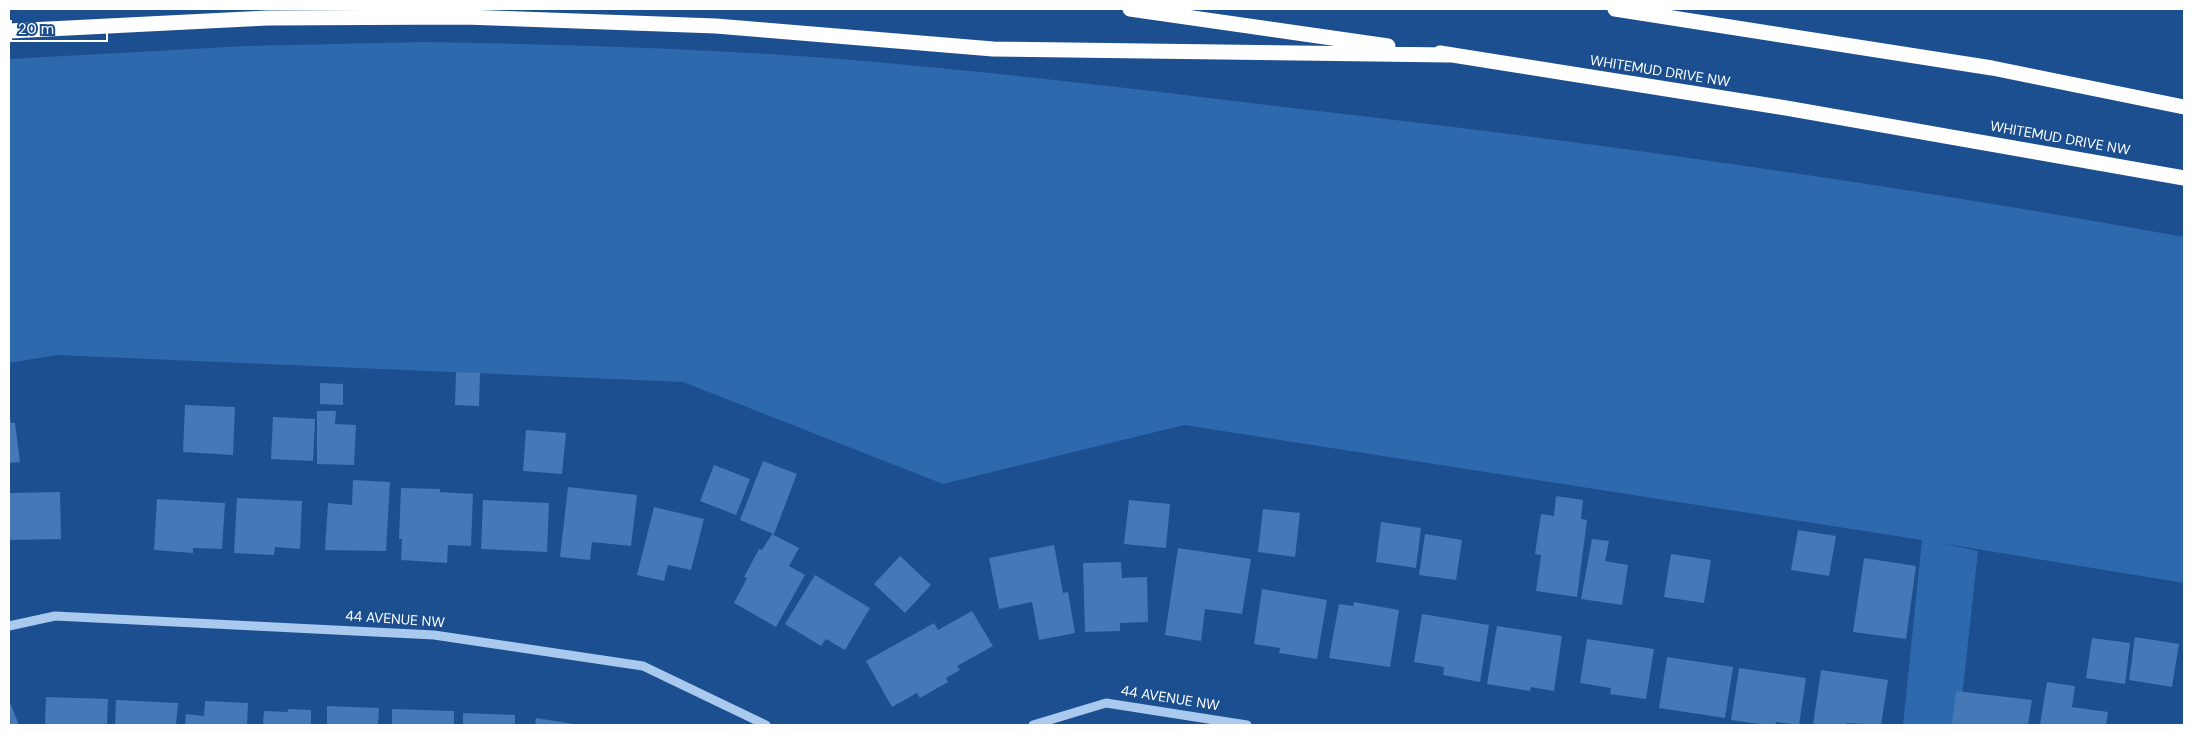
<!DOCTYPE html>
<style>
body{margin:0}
#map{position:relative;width:2193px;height:734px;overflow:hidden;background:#1b4f8f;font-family:"DM Sans",sans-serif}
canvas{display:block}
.frame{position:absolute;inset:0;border:10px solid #fff;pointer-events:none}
.scale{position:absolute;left:10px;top:20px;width:98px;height:22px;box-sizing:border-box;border:2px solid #fff;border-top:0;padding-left:6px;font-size:15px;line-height:18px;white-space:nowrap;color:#fff;-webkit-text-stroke:4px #1b4f8f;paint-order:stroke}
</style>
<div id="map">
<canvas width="2193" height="734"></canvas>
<div class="frame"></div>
<div class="scale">20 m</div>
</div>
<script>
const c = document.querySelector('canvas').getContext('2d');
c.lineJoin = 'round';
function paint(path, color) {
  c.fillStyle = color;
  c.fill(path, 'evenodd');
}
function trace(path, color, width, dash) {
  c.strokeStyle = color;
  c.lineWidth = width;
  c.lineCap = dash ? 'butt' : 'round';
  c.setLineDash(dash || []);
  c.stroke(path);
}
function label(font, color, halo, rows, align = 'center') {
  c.font = font + ' "DM Sans",sans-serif';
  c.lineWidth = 4.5;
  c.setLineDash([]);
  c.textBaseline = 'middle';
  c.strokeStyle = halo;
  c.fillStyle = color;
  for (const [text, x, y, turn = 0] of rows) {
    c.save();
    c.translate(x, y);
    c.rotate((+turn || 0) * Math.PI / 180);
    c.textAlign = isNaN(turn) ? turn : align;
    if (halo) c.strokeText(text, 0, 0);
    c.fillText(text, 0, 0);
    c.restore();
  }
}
paint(new Path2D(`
 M422,42C553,44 684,48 814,57C971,69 1128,88 1284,107C1585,141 1886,183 2184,237V583L1940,543L1978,551L1959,725H1903L1922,540L1184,425L943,484L683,382L57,355L9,363V59L246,46Z`), '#2e69ad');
paint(new Path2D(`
 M456,372L480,373L479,406L455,405Z
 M320,383L343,384V405L320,404Z
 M185,405L235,407L233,455L183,452Z
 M317,411H336L335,424L356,425L354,465L317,464Z
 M9,412L11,423H15L20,462L9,463Z
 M273,417L315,419L313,461L271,459Z
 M526,430L566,433L562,474L523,471Z
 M763,461L797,474L774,534L740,520Z
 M714,465L750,479L736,515L700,501Z
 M353,480L390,482L386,551L325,550L328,503L352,505Z
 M568,487L637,495L631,546L592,542L590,560L560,557Z
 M401,488L440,489V492L473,494L471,546L448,545L447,563L401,560L402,539H399Z
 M60,492L61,539L9,540V493Z
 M1556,496L1583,500L1581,519L1587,520L1577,597L1536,591L1541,555L1535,554L1541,514L1554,516Z
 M237,498L302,501L300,549L275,547L274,555L234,553Z
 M157,499L225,503L222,549L193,548V553L154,550Z
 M483,500L549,503L547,552L481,549Z
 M1129,500L1170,504L1166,548L1124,544Z
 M654,507L704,519L691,570L668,565L664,581L637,575Z
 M1263,509L1300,513L1295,557L1258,552Z
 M1381,522L1421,528L1416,568L1376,562Z
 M1798,530L1836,536L1829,576L1791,570Z
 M772,534L799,548L789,566L805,575L776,627L734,603L747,578L744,577L759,549L762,550Z
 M1425,534L1462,540L1456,580L1419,575Z
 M1592,539L1609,541L1605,561L1628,565L1622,605L1581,599Z
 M1054,545L1063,593L1068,592L1075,633L1039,640L1032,602L999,609L989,558Z
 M1178,548L1251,559L1242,614L1205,609L1201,641L1165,635Z
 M1671,554L1711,560L1704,603L1664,597Z
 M900,556L931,585L905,613L874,584Z
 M1864,558L1916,566L1906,639L1853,632Z
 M1121,562L1122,578L1147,577L1148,622L1120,623V631L1085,632L1083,563Z
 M815,575L870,608L845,650L826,639L821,646L785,624Z
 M1262,589L1327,600L1317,659L1279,653L1280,648L1254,644Z
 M1354,602L1399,610L1390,667L1329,658L1339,604L1353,606Z
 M972,611L993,646L957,666L960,670L946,678L948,682L920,698L917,693L892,707L866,661L934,623L938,630Z
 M1422,614L1489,625L1480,682L1443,675L1444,667L1414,662Z
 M1497,626L1562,636L1554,691L1531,687L1530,691L1487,684Z
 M2135,637L2179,644L2172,687L2129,680Z
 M2092,638L2130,643L2125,684L2086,678Z
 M1587,639L1654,649L1646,699L1610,694L1611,688L1580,683Z
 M1667,657L1733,667L1725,718L1659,708Z
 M1739,668L1806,678L1799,725L1776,722L1775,725H1767L1731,720Z
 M1821,670L1888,680L1881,725L1847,723L1846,725H1813Z
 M2047,682L2075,686L2072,707L2108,712L2106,725H2040Z
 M1956,691L2032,700L2028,725H1952Z
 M46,697L108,699L107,725H45Z
 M9,700L19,725H9Z
 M116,700L178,703L176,725H115Z
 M205,701L248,703L247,725H185L186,714L204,716Z
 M327,706L379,708L378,725H327Z
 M288,709L311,710V725H263L264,711L288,712Z
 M392,709L454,711V725H392Z
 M463,713L515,715V725H463Z
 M536,718L574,724L573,725H535Z`), '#4478b7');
trace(new Path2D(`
 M9,626L55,616L434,635L643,666L766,725
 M1033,725L1106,703L1247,725`), '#a9c9ee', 9);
trace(new Path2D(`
 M1130,9L1388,46
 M1615,9L1992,68L2184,107
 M9,31L267,18L465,17L716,26L993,49L1449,55
 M1440,53L1786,108L2184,178`), '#fff', 15);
label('14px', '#fff', '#1b4f8f', [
 ["WHITEMUD DRIVE NW",1660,72,9],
 ["WHITEMUD DRIVE NW",2060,139,10],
 ["44 AVENUE NW",395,620,4],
 ["44 AVENUE NW",1170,699,9]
]);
</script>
